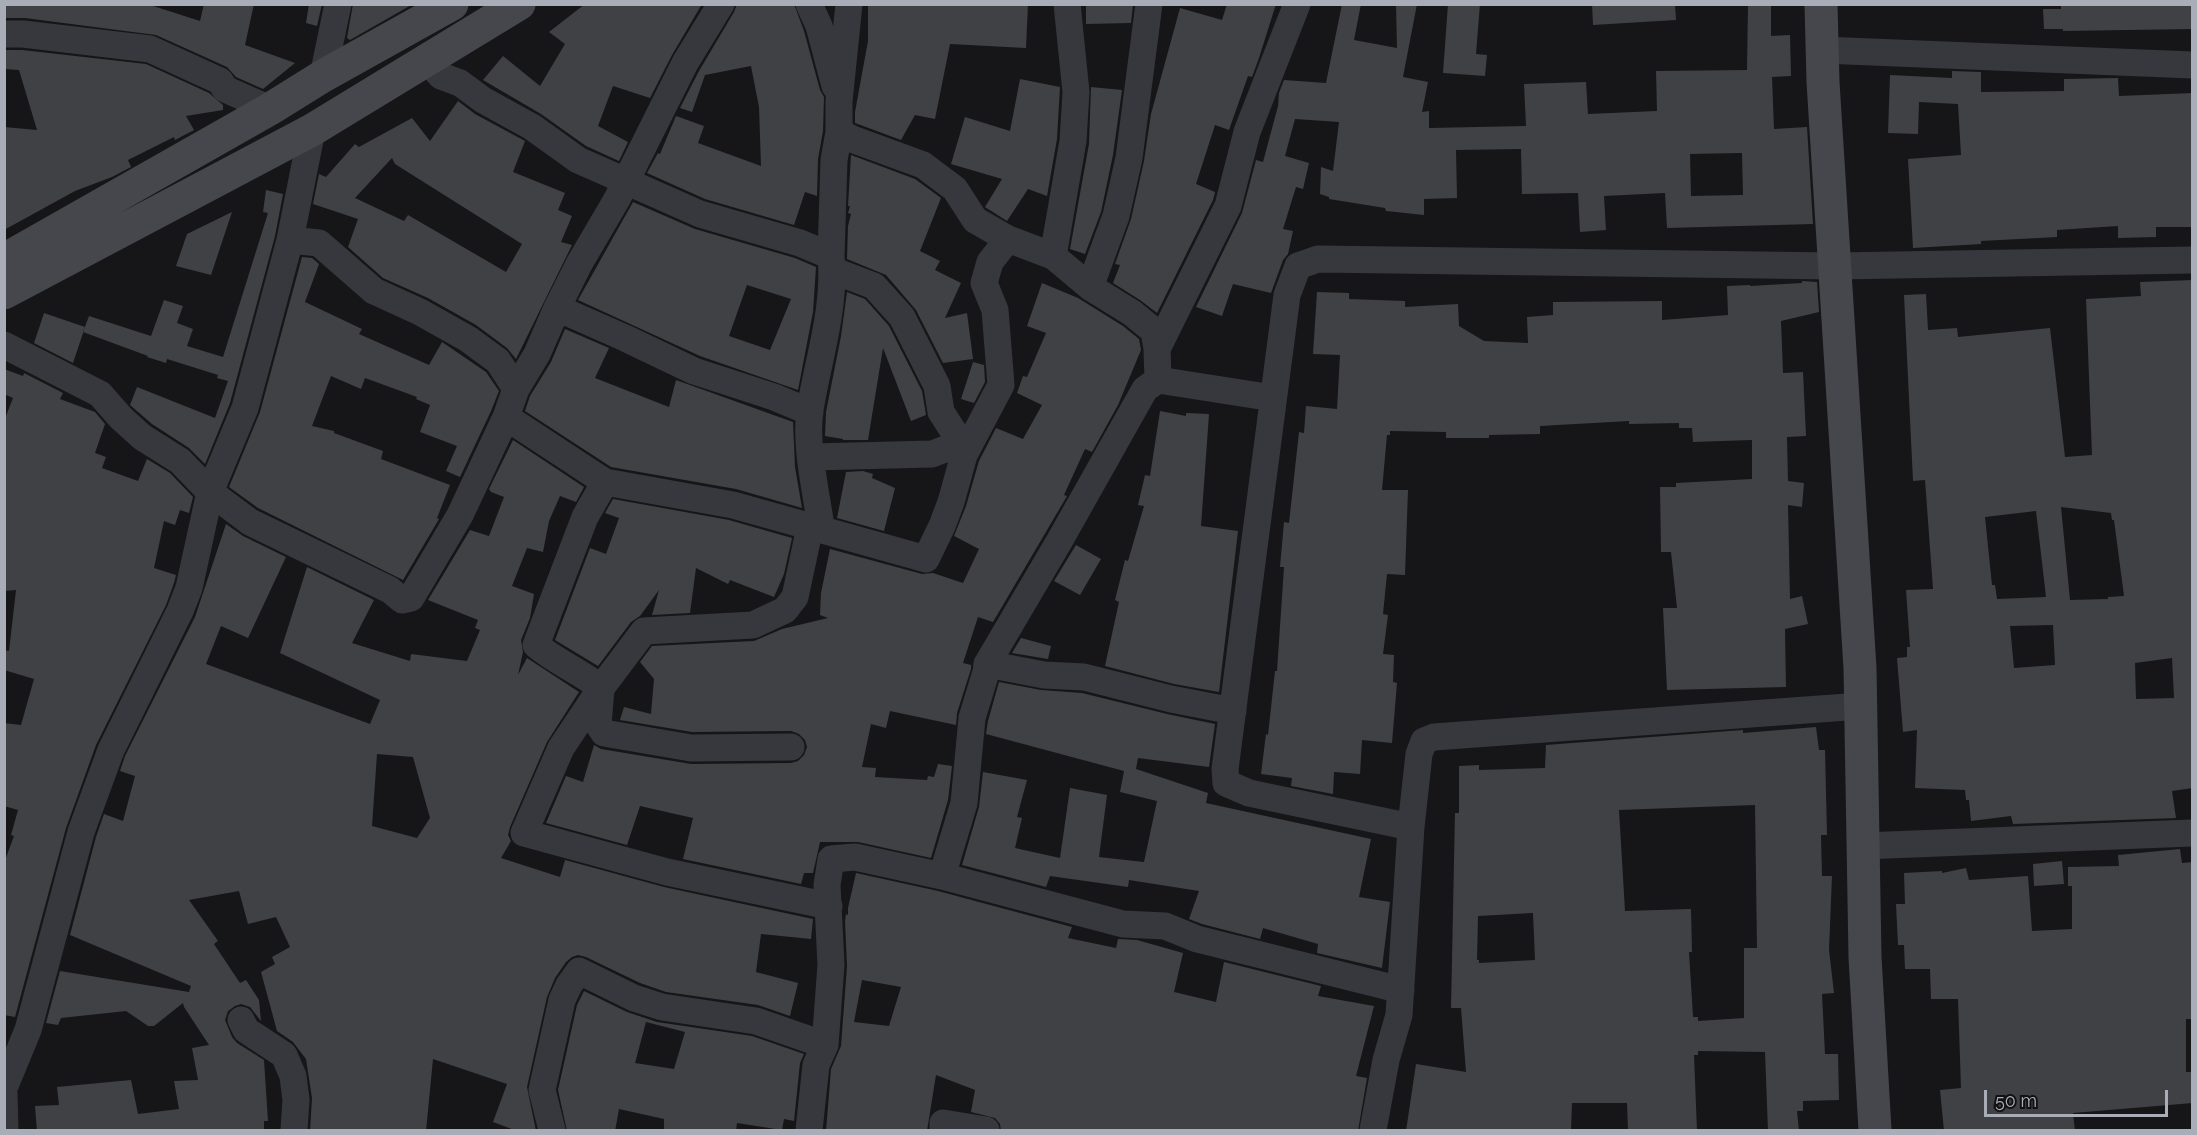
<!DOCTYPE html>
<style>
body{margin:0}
#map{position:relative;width:2197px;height:1135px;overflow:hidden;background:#161618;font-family:Raleway,sans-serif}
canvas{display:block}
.frame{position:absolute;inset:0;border:6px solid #a8adb8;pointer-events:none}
.scale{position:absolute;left:1984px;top:1090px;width:184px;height:27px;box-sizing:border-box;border:3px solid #a8adb8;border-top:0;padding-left:8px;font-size:18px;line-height:21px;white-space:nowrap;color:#a8adb8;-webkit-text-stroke:4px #111113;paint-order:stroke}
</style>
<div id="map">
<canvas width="2197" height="1135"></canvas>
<div class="frame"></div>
<div class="scale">50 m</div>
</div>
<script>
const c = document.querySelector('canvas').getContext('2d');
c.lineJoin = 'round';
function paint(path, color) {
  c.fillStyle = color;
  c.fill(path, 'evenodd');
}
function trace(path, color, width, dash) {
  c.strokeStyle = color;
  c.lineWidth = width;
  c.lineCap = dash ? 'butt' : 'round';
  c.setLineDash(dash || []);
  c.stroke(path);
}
paint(new Path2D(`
 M4,4H147L200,21L204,4H254L245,45L295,63L263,89L236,77L227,67L156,35L25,18H4Z
 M309,4H322L317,26L306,23Z
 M353,4H413L350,40L347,38Z
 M585,4H702L672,55L650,98L613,86L598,126L628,142L619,161L586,146L541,114L483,80L503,56L540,86L565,44L549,32Z
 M737,4H794L804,31L820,90L824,97L823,131L818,159L817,196L805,192L794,225L705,199L647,173L658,153L660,154L676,116L704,126L698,143L761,166L759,107L751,66L705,75L692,112L680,108L699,71L734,12Z
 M868,4H1028L1026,48L950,44L935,119L915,115L901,140L855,123V112L868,41Z
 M1086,4H1133L1131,23L1086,24Z
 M1227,4H1276L1259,58L1252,77L1248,76L1229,130L1215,125L1196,184L1215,192L1213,200L1157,313L1140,300L1113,283L1120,265L1115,264L1131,219L1144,161L1151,114L1180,8L1222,20Z
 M1342,4H1361L1354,40L1397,48L1396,4H1417L1403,77L1428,82L1422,112L1429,111V128L1526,126L1524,84L1586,82L1588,114L1657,111L1656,71L1747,70L1748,4H1771V36L1790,35L1791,76L1772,77L1774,129L1807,127L1813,224L1667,228L1665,193L1604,196L1606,230L1580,232L1578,193L1522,194L1521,149L1456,150L1457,198L1424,199V215L1386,211L1385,208L1329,199V197L1320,194L1321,167L1333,171L1339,122L1295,119L1285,156L1309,163L1303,189L1296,187L1283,229L1293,231L1288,254L1283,260L1271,293L1233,284L1222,316L1196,307L1242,213L1256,160L1263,162L1278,106L1279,93L1284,80L1326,83ZM1742,153L1743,195L1691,196L1690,154Z
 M1448,4H1480L1476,54L1487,55L1485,76L1443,73Z
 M1592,4H1675L1676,20L1593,25Z
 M2061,4H2193V29L2063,31V29H2044L2043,9H2061Z
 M4,50H22L146,64L209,93L223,105V110L186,116L194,130L175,140L174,137L128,160L131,167L112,177L75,191L4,230V127L37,130L19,70L4,69Z
 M1952,71L1981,72V92L2064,91V79L2118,78L2119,96L2193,93V227H2156V237L2118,238V226L2057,230V237L1981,241V244L1913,248L1908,159L1961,155L1958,104L1919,102L1918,134L1888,133L1890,75L1952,78Z
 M1020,79L1060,87L1057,139L1047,196L1028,189L1007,221L985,207L1002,179L951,164L965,117L1010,131Z
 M1091,87L1122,90L1113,155L1101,212L1085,254L1070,249L1089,144Z
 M458,101L475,114L525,141L513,172L565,193L558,210L572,216L561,242L572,245L516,359L507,348L476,325L428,298L383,278L348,247L358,219L313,204L319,174L326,177L355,144L359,147L412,118L430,141ZM392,158L395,164L522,244L506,272L408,215L404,221L355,198Z
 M851,155L915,179L941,198L920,251L940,261L935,270L961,283L945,318L967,313L973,359L943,363L916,310L886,275L847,259L848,226L851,214L848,213L850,206H848Z
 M266,190L283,194L275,236L230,403L205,464L189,448L152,424L130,405L137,387L215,418L228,381L217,378L218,375L167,359L166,363L147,357L148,356L83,332L89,316L151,336L164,300L183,306L177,323L193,329L187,346L223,357L268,213L263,212Z
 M633,202L695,229L795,258L816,267L813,312L798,390L700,356L578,300ZM747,285L791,299L770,350L729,336Z
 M232,212L211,275L176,266L187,234Z
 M302,257L312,258L319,264L305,302L362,329L359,334L429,365L442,342L486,372L499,391L491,411L460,477L446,471L457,446L420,432L430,405L416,399L417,397L365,378L361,389L331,376L312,426L334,431V433L383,451L381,459L450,485L437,518L439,519L403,580L258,508L229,487L260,412Z
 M2193,280V788L2172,791L2176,818L2013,824L2011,816L1971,821L1969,800H1966L1965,790L1915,788L1917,730L1903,732L1897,658L1907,657V647H1910L1906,590L1933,589L1925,480L1913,481L1904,295L1926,294L1928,330L1957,328L1958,337L2050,328L2065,457L2092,455L2086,299L2141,296L2140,282ZM2061,507L2111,513L2112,520H2114L2124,596L2108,597V599L2070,600ZM2036,511L2046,597L1997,599L1995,585H1992L1985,517ZM2053,625L2055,665L2014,668L2010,626ZM2172,658L2174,698L2136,699L2135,663Z
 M1802,281L1817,282L1819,312L1781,321L1783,373L1803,372L1806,436L1787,437L1788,481L1804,483L1802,507L1788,505L1790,599L1802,596L1808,624L1785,629L1786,687L1667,690L1663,608H1677L1671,552H1661L1660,487H1676V483L1752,479V440L1693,442L1692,428H1679V423L1629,424V421L1540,426V434L1489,435V438H1446V432L1390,431V435H1387L1382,490H1408L1405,575L1387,574L1383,614L1388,615L1383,654L1394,655L1393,682L1397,683L1392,743L1362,740L1360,774L1334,772L1333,794L1291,786L1292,778L1261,774L1266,734L1268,735L1275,671H1277L1284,567H1280L1284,522L1289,523L1299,432L1304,433L1306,406L1337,409L1340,355L1313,354L1317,292L1349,293V299L1405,301V307L1458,304L1459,326L1484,341L1528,343L1527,317L1553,315V302L1662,301V320L1728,315L1727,286L1750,285V286L1802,283Z
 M1042,283L1078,298L1123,326L1139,339L1141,350L1118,405L1092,452L1085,449L1064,495L1067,496L993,622L978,617L963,663L971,665V669L957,713L956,725L890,711L886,728L871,724L862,767L876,768L875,777L927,780L928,776L934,777L938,764L952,766L948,800L931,858L858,842H820L813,873H804L801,884L683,859L693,818L640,806L627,845L546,823L566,776L583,782L594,745L601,749L691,764L791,763L798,761L804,755L807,747L805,740L799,734L791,731L692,732L620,720L624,707L651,714L654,679L640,662L652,646L754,641L782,629L828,618L820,615L821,593L830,549L922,574L933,573L963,583L979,549L954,536L966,506L979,461L996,428L1023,439L1042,405L1017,393L1023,376L1027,377L1046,333L1027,326Z
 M847,292L865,299L889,326L922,391L926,415L911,421L883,348L868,440H843V439L825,436L826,412L841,336Z
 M44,313L85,327L73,363L34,343Z
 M565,329L609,348L595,378L669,407L676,380L793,422L795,467L802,508L736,489L611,467L525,411L530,396L551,362Z
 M973,362L984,365L985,382L974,403L961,399Z
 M4,369L23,376L24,373L63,393L60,399L95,412L105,424L95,453L106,457L102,468L138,481L147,459L170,473L193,497L189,513L180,510L175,525L164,521L154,568L176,575L174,583L166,605L96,745L66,828L15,1017L4,1015V863L14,836L11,835L18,810L4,806V723L21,725L34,679L4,670V650L9,651L16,590L4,591V421L13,398L4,394Z
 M1160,411L1186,416V413L1209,414L1201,526L1238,531L1219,692L1174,684L1105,666L1119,602L1115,600L1125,560L1128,561L1144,506L1138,505L1145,475L1150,476Z
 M513,440L584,487L576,502L560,496L549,521L543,552L527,548L512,586L534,594L530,618L521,640L523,652L518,675L527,658L579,692L547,742L510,827L508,835L511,841L501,858L560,877L565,860L664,887L813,919L811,939L761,934L756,972L798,983L790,1016L758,1005L666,992L640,983L586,957L578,955L572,957L566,962L555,978L547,997L527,1087L536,1131H517L493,1122L507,1084L433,1059L426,1131H310L312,1098L306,1059L293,1042L277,1031L261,972L275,964L272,957L290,947L276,917L248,924L239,891L189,900L218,941L214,944L240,983L246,980L259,1000L261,1021L250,1007L241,1004L235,1006L228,1011L225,1020L232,1037L237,1043L264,1060L268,1121H264V1131H37L35,1106L59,1105L57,1087L131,1080L138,1114L179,1109L174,1081L198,1080L192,1048L209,1045L184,1007L183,1003L154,1026H148L126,1011L61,1018L58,1025L46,1023L60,971L189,992L191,986L70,935L96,837L104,814L123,821L135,776L120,771L125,756L195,617L226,524L243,536L286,557L248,638L221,626L206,664L370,724L380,700L280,653L307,567L374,600L352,643L410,661L411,654L467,661L480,630L475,628L478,620L428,600L470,530L489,536L504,497L491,492L489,489ZM377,754L413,757L430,818L417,838L372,826Z
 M863,471L873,474L872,478L895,488L884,531L837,518L846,472Z
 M613,499L729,520L792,538L784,574L774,597L730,580L728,584L696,568L690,613L652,615L659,590L640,616L631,622L598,666L555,640L590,548L606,554L619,518L605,513Z
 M1076,545L1101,559L1080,595L1054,581Z
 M1021,638L1051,646L1048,659L1012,653Z
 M999,682L1041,690L1082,693L1167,714L1215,724L1209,767L1138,758L1136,769L1208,793L1206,803L1371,839L1359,897L1390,902L1382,968L1317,953L1318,944L1263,928L1260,939L1202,924L1189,919L1199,891L1129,880L1128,887L1050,876L1046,887L962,865L979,807L983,772L1027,780L1017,817L1022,818L1015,848L1060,858L1070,788L1107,795L1099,857L1144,862L1157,801L1120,792L1124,771L986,734L988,721Z
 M1816,727L1819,750H1825L1827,835H1821L1822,876H1832L1829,950L1834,993L1822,994L1825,1054H1838L1839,1100L1803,1101V1111H1797L1799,1131H1768L1765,1052L1698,1051V1055H1694L1697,1131H1628L1627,1103H1572L1571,1131H1406L1416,1064L1466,1072L1461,1008H1451L1455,813H1459V766L1479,765V770L1545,768L1546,745L1743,730V733ZM1755,805L1757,948H1744V1018L1698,1021V1017H1693L1689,952H1692L1691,909L1625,911L1619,810ZM1533,913L1535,960L1479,963V960H1477L1478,916Z
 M2180,849L2182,863L2193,862V1019H2186V1072H2193V1103L2073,1113L2075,1131H1944L1940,1090L1961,1088L1958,999H1931L1930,969H1905L1904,945H1898L1896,904H1905L1904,873L1942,871V873L1966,868L1969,880L2028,876L2032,931L2072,929V886H2068V867L2119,866L2118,855Z
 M2062,861L2064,884L2034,886L2033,864Z
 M856,873L938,891L1072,927L1068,938L1116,948L1118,939L1137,940L1183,953L1174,992L1216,1002L1224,962L1321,986L1318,996L1374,1006L1356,1076L1367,1078L1358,1131H1001L1000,1124L995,1118L971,1112L975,1090L936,1075L927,1131H826L831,1069L841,1046L847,966L845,921L846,914L848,915V908ZM862,980L901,987L889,1026L854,1022Z
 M584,991L627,1012L657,1022L752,1036L804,1054L800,1063L794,1121L784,1119L782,1130L737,1123L736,1131H664V1119L619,1109L615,1131H567L558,1090L577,1005ZM646,1022L685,1032L674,1069L635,1063Z`), '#404145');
trace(new Path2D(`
 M809,4L819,26L835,86
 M4,34H23L150,49L220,81L225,89L270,109
 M1822,50L2192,65
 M427,60L441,76L460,83L483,100L532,127L578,160L700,214L800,243L831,256
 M323,76L338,4
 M839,132L852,139L923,165L955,189L975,220L1008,239L1053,256L1090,287L1132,313L1154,331L1157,349L1158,380
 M290,240L319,243L374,291L420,312L468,339L498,361L516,389
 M1053,256L1073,141L1076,92L1067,4
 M832,270L874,286L902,317L937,386L941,412L961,443L964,455
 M1090,287L1116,216L1129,158L1149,4
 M557,308L625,338L694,371L774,397L810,412
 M4,345L100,394L121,418L142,437L180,461L210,492L250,522L390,590L402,600L411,598L460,515L506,417L516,389L537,354L557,308L579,264L617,199L685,63L721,4
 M1157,349L1228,206L1247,132L1297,4
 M506,417L605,482L585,517L536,645C556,662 580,671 601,688
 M812,457L932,454L961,443
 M605,482L733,505L926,559L942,526L951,502L964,455L1001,385L995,310L984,283L990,262L1008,239
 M987,664L1044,675L1084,677L1171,699L1233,711
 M601,689L598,724L604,733L691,748L791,747
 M1411,827L1249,793L1226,783L1225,769L1287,295L1298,266L1318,259L1835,266L2192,260
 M1863,846L2192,833
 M942,876L964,803L972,718L986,672L987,664L1060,540L1145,389L1158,380L1273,398
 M829,906L667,872L524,833L561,748L601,688L644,631L753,625L785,610L795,597L810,527L820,520C815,487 805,443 810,410C818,360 836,308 831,256L834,160L839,132V101L849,4
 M241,1020L246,1030L284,1055L293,1076L296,1100L294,1130
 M4,1088L28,1030L81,832L111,750L180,611L189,588L210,492L245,408L290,240L312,130
 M4,1093L5,1130
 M552,1130L542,1090L562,1000L569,985L579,971L634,998L662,1007L756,1021L825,1045
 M809,1130L816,1065L825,1045L831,965L827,885L831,859L855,857L942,876L1123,924L1165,926L1197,939L1401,990
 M943,1130V1123L986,1130
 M1373,1130L1386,1060L1399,1015L1411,827L1419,754L1424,741L1434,737L1861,706`), '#37383d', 27);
trace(new Path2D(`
 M1821,4L1823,82L1860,668L1865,957L1875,1130
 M4,260L270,109L323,76L452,4
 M4,293L312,130L519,4`), '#45474d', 33);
</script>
